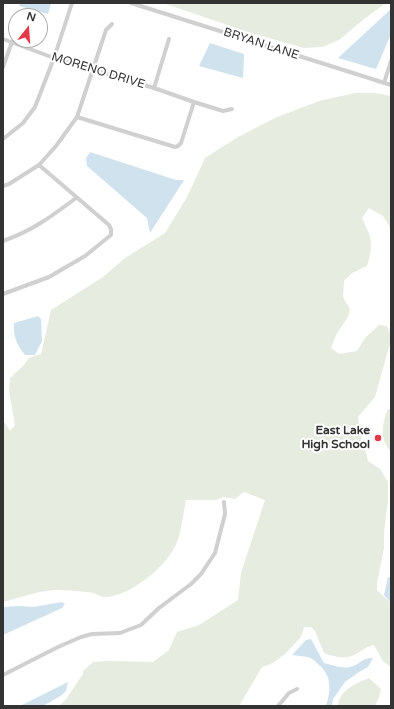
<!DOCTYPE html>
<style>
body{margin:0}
#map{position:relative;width:394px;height:709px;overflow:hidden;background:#fff;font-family:"Varela Round",sans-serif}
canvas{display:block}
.frame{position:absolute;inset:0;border:4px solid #333;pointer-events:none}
.north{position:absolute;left:8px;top:8px;width:40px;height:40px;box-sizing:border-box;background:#fff;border:1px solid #adadad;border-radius:50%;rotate:17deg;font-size:11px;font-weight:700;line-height:16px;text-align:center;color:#333}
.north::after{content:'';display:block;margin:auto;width:14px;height:18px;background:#e63946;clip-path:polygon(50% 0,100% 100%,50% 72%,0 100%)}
</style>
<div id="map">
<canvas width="394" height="709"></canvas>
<div class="frame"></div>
<div class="north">N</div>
</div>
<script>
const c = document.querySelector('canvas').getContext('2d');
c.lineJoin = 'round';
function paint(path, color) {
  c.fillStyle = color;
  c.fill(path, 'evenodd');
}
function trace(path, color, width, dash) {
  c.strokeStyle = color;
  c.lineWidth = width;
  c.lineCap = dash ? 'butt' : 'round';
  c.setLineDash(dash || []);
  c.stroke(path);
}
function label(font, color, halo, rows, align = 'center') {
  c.font = font + ' "Varela Round",sans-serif';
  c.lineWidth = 4;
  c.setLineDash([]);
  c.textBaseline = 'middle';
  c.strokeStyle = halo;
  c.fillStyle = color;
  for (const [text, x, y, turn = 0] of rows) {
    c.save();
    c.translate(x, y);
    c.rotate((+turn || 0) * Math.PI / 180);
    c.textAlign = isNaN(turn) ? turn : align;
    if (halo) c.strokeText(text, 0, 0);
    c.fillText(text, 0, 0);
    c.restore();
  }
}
paint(new Path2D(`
 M163,3H386L364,19L339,40L322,47L304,48L248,32Z
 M355,93H376L391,96V229L383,216L369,208L362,218C372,239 374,243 367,266L352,273L344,281L343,297L350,309L348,317L337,333L331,348L339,354L357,351L365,338L379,325L387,326L391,335V340L375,397L358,417L362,446L365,449L368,461L380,469L388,482V500L384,532V548L377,583V590L391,603V667L383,661L374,645C365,647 363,650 356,654C346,660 335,657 324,653L315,631L311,627H304L301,637L285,654L273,663L262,667L239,706H59L66,699L83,674V671L93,662L108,661L153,662L169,650L177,632L199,625L238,600L241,573L265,500L244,492L235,499L224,497L216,500H186C183,514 182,529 177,542C169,565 129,597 105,597C100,597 97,594 93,593C83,591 64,590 54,590C37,591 19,598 3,602V420L10,431L15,425L9,391L10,378L23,366L29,358L41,354L51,310L103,277L125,258L165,233L187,197L205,158L238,137L275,118L319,101Z
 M388,409L391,410V452C379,438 382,424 388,409Z
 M369,678L381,689L379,697L375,706H338C339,690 357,683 369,678Z`), '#e6ecdf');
paint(new Path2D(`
 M20,3H51L48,14L19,6Z
 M391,9V34L376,69L338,58Z
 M210,43L244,54L243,78L199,66Z
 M90,152L176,180H184L150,233L147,218L87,166L86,158Z
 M38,316L41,319L42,341L35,355H25C17,346 13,336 14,323Z
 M388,577L391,578V603L384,595Z
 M62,602L65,604L62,608L3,635V607L19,606L33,607Z
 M311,639L324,663C333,665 343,670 353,666C361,663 364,657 373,658L368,667L359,672L345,682L333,699L332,706H326C331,691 332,676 319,665C316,662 312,658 308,657C303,656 297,656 292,655L306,640Z
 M68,682L66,691L62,695L43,706H20Z`), '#cfe2ee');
trace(new Path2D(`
 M131,3L391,85
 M3,39L54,58L154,88L194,102L223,111L232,109
 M3,67L12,42
 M384,83L391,61
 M154,88L169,39
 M77,117L175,147L178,146L181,143L194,102
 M3,139L23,123L35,107L54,58L72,3
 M3,186L9,184L39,165L56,146L77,117L106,30L112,24
 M3,241C32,231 52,216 76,198
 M3,294L49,277L85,256L111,235V229L109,225L39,165
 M3,675L58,647L81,637L92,634L120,633L141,625L159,608L191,584L201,574L215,553L225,514L224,502
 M278,706L289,693L297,689`), '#d0d0d0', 4);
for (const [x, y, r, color] of [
 [378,438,4,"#e63946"]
]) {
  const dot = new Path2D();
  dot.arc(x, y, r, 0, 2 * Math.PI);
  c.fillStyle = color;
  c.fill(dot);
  trace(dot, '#fff', 1.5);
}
label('12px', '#333', '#fff', [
 ["BRYAN LANE",261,44,18],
 ["MORENO DRIVE",98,71,17]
]);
label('bold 12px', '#333', '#fff', [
 ["East Lake",370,431],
 ["High School",370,445]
], 'right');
</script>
